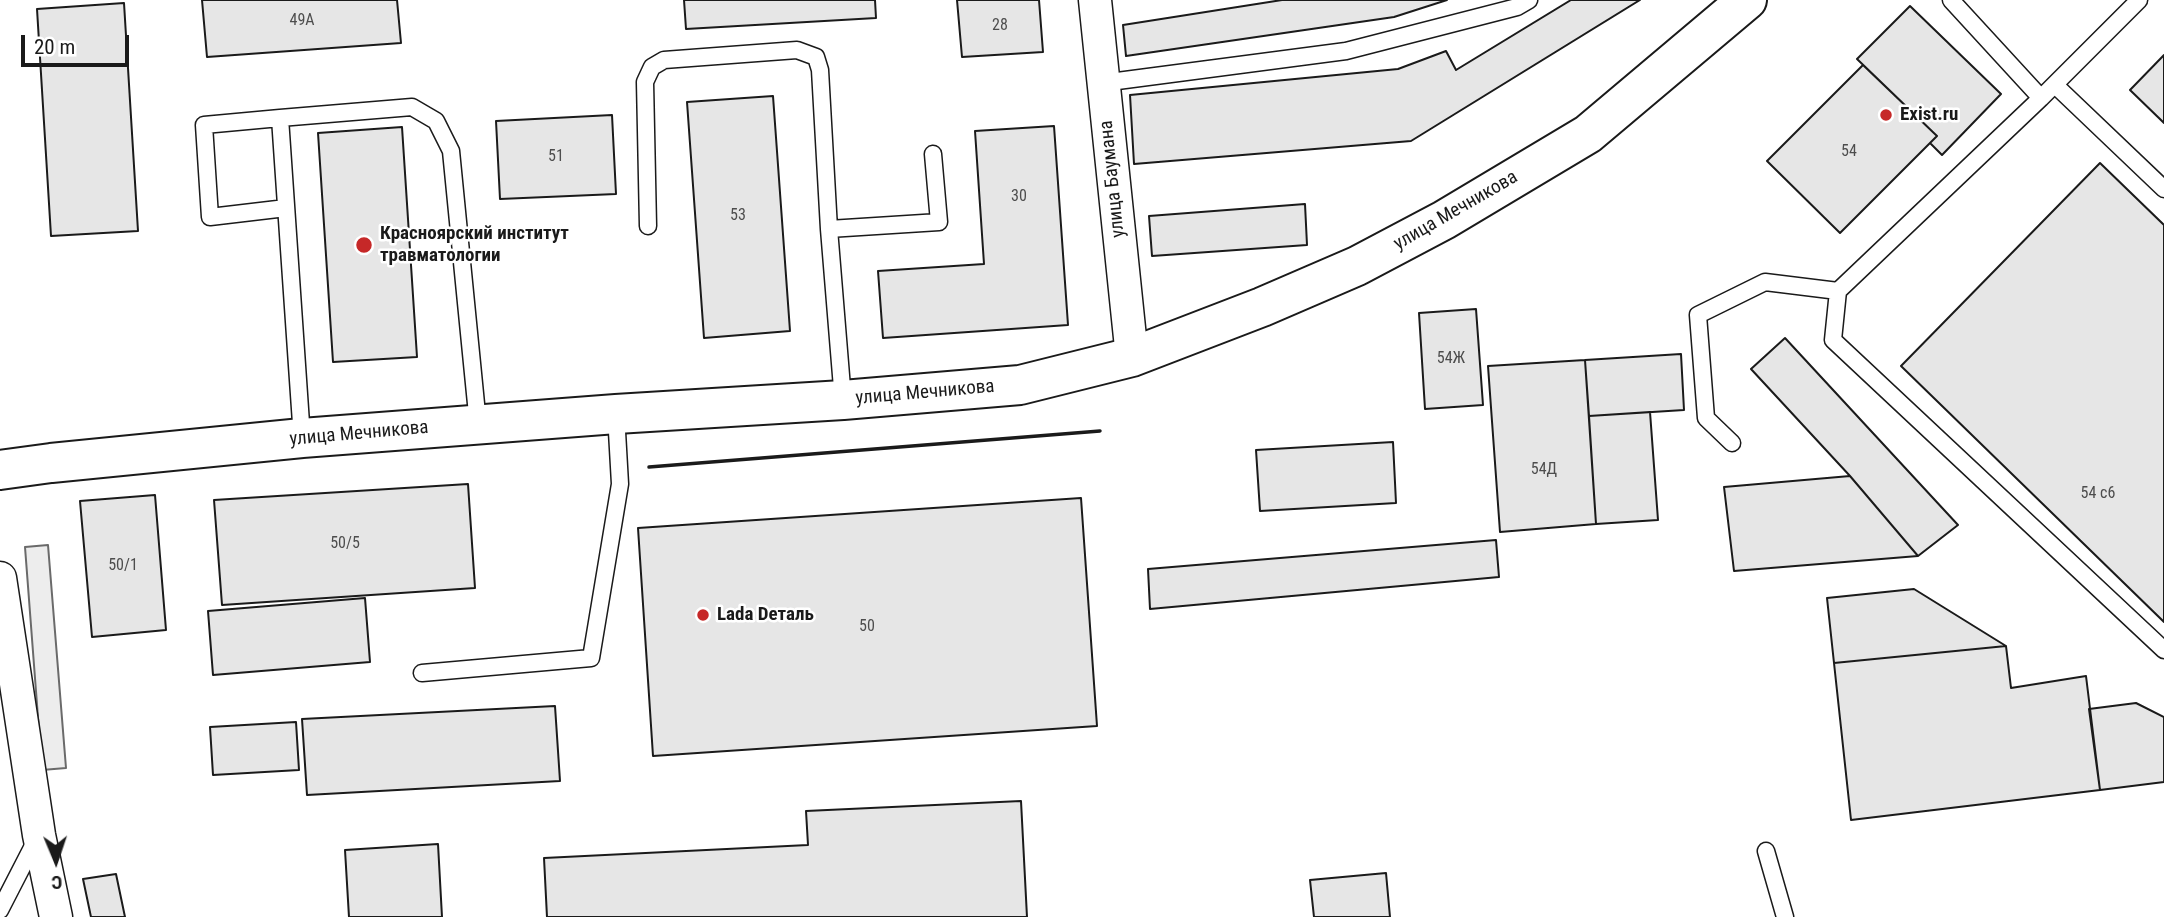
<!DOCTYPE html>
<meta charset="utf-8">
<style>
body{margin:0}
#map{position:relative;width:2164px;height:917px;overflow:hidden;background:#fff;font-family:"Roboto Condensed",sans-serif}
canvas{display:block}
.north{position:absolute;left:21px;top:826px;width:70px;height:70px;-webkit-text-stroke:5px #fff;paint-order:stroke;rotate:178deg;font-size:19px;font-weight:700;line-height:28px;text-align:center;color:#1a1a1a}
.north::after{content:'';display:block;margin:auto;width:24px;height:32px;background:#1a1a1a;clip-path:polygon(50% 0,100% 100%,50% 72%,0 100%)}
.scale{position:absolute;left:21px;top:35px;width:108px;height:32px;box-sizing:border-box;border:4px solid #1a1a1a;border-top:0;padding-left:9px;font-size:21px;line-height:24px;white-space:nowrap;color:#1a1a1a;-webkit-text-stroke:5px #fff;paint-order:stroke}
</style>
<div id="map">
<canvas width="2164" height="917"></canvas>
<div class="north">С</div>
<div class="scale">20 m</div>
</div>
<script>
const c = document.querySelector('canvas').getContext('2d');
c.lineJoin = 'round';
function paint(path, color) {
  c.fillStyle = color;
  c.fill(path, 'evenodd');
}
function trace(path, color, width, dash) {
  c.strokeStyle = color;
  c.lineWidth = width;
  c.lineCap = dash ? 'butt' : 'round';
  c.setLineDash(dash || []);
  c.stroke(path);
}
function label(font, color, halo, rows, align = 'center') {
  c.font = font + ' "Roboto Condensed",sans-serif';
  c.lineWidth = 5;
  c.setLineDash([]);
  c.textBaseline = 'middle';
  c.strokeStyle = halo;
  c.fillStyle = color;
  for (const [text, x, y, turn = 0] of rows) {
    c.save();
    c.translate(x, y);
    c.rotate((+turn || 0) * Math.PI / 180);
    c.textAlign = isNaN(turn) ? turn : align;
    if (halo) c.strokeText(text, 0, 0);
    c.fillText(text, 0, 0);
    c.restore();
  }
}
const built = new Path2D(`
 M48,545L66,768L42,770L25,547Z`);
paint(built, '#ededed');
trace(built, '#6a6a6a', 2);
const building = new Path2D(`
 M202,0H397L401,43L207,57Z
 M684,0H875L876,18L686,29Z
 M957,0H1039L1043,52L962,57Z
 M1282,0H1447L1394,17L1126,56L1123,25Z
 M1571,0H1640L1411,141L1134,164L1130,95L1398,69L1446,51L1456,70Z
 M124,3L138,231L51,236L37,9Z
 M1910,6L2001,94L1942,155L1930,143L1937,136L1857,59Z
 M2164,55V123L2130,90Z
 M1863,65L1937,136L1840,233L1767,161Z
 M773,96L790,331L704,338L687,102Z
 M612,115L616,194L500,199L496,121Z
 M1054,126L1068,325L883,338L878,271L984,264L975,131Z
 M402,127L417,357L333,362L318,133Z
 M2100,163L2164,225V622L1901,366Z
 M1305,204L1307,245L1152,256L1149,216Z
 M1476,309L1483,405L1425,409L1419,313Z
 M1785,338L1958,525L1918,556L1850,476L1751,369Z
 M1681,354L1684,410L1589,416L1585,360Z
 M1585,360L1596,524L1500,532L1488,366Z
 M1650,412L1658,520L1596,524L1589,416Z
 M1393,442L1396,503L1260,511L1256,450Z
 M1850,476L1918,556L1734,571L1724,487Z
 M468,484L475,588L222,605L214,500Z
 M155,495L166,630L92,637L80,501Z
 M1081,498L1097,726L653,756L638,528Z
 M1496,540L1499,577L1150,609L1148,569Z
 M1914,589L2006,646L1834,663L1827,598Z
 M365,598L370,662L213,675L208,611Z
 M2006,646L2011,688L2086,676L2100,790L1851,820L1834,663Z
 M2136,703L2164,717V782L2100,790L2089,709Z
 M555,706L560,781L307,795L302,719Z
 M296,722L299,770L213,775L210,727Z
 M1021,801L1027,917H547L544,858L808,845L806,811Z
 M438,844L442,917H349L345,850Z
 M1386,873L1390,917H1314L1310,880Z
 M116,874L125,917H91L83,879Z`);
paint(building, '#e6e6e6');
trace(building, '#1a1a1a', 2);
const service = new Path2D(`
 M1951,0L2041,98L2139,0
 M1102,83L1346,51L1517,7L1529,0
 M2055,85L2164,189
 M2041,98L1838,291L1833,340L2164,650
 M280,118L204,125L210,217L286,208
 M648,226L645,82L652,67L664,60L797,50L816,57L820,70L829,229L843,400
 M829,229L939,222L933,154
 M302,438L280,118L412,107L436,121L451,151L478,424
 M1732,443L1706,418L1698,315L1765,282L1838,291
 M422,673L591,658L620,484L616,414
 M1766,851L1785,917
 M0,910L36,840`);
const minor = new Path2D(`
 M1095,0L1132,357
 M0,578L39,835L56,917`);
const tertiary = new Path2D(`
 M0,470L51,463L302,438L616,414L843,400L1020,385L1132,357L1262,307L1357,266L1444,220L1588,134L1747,0`);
trace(service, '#1a1a1a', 19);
trace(minor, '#1a1a1a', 35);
trace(tertiary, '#1a1a1a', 42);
trace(service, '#fff', 16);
trace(minor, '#fff', 32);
trace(tertiary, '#fff', 38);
trace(new Path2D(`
 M649,467L1100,431`), '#1a1a1a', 3.5);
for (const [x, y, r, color] of [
 [1886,115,7,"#c62828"],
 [364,245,9,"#c62828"],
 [703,615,7,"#c62828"]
]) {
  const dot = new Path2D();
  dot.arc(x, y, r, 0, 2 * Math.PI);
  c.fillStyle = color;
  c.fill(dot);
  trace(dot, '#fff', 2.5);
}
label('16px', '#4d4d4d', null, [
 ["49А",302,21],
 ["28",1000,26],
 ["54",1849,152],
 ["51",556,157],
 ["30",1019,197],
 ["53",738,216],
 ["54Ж",1451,359],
 ["54Д",1544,470],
 ["54 с6",2098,494],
 ["50/5",345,544],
 ["50/1",123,566],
 ["50",867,627]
]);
label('bold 19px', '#1a1a1a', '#fff', [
 ["Exist.ru",1900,115],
 ["Красноярский институт",380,234],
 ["травматологии",380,256],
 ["Lada Dеталь",717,615]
], 'left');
label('19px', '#1a1a1a', '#fff', [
 ["улица Баумана",1113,179,-96],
 ["улица Мечникова",1456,211,-30],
 ["улица Мечникова",925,393,-5],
 ["улица Мечникова",359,434,-5]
]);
</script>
